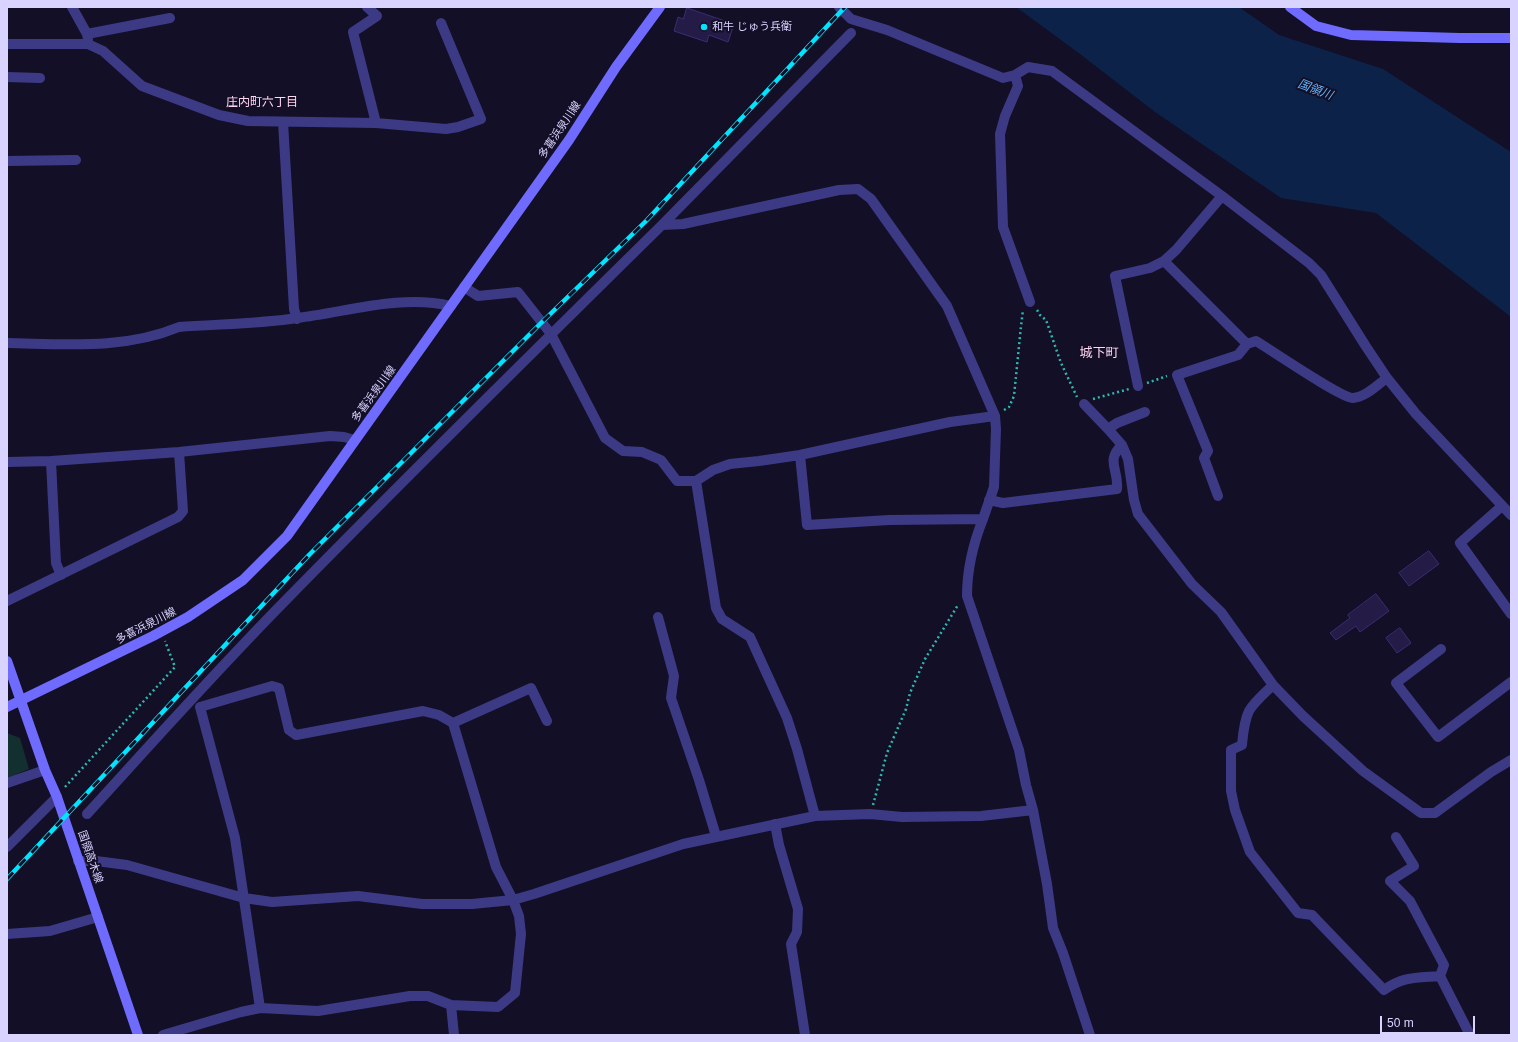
<!DOCTYPE html>
<meta charset="utf-8">
<style>
body{margin:0}
#map{position:relative;width:1518px;height:1042px;overflow:hidden;background:#130f26;font-family:Arial,sans-serif}
canvas{display:block}
.frame{position:absolute;inset:0;border:8px solid #d9d4ff;pointer-events:none}
.scale{position:absolute;left:1380px;top:1016px;width:95px;height:18px;box-sizing:border-box;border:2px solid #d9d4ff;border-top:0;padding-left:5px;font-size:12px;line-height:14px;white-space:nowrap;color:#d9d4ff;-webkit-text-stroke:3px #130f26;paint-order:stroke}
</style>
<div id="map">
<canvas width="1518" height="1042"></canvas>
<div class="frame"></div>
<div class="scale">50 m</div>
</div>
<script>
const c = document.querySelector('canvas').getContext('2d');
c.lineJoin = 'round';
function paint(path, color) {
  c.fillStyle = color;
  c.fill(path, 'evenodd');
}
function trace(path, color, width, dash) {
  c.strokeStyle = color;
  c.lineWidth = width;
  c.lineCap = dash ? 'butt' : 'round';
  c.setLineDash(dash || []);
  c.stroke(path);
}
function label(font, color, halo, rows, align = 'center') {
  c.font = font + ' Arial,"Noto Sans JP",sans-serif';
  c.lineWidth = 4;
  c.setLineDash([]);
  c.textBaseline = 'middle';
  c.strokeStyle = halo;
  c.fillStyle = color;
  for (const [text, x, y, turn = 0] of rows) {
    c.save();
    c.translate(x, y);
    c.rotate((+turn || 0) * Math.PI / 180);
    c.textAlign = isNaN(turn) ? turn : align;
    if (halo) c.strokeText(text, 0, 0);
    c.fillText(text, 0, 0);
    c.restore();
  }
}
paint(new Path2D(`
 M7,733L20,738L29,769L7,778Z`), '#12302f');
paint(new Path2D(`
 M1016,7H1239L1279,35L1383,69L1511,152V317L1376,213L1281,198L1155,112L1080,54Z`), '#0c2248');
const building = new Path2D(`
 M687,8L734,24L728,42L709,35L707,42L674,31L678,17L683,19Z
 M1429,551L1439,564L1409,586L1399,573Z
 M1376,594L1389,611L1360,632L1356,626L1336,640L1330,633L1350,618L1348,615Z
 M1400,628L1411,643L1397,653L1386,638Z`);
paint(building, '#241b47');
trace(building, '#3b2d73', 1);
trace(new Path2D(`
 M1037,310L1040,315L1046,320L1061,363L1077,397
 M1147,383L1167,376
 M1093,399L1129,389
 M1004,410L1009,407L1014,396L1021,326L1023,310
 M65,787L175,667L165,641
 M873,805L887,753L906,709L910,693L925,659L958,605`), '#2fb8b0', 2.5, [2, 3]);
trace(new Path2D(`
 M72,7L87,34L88,39
 M367,7L377,16L353,32L376,123
 M839,7L851,19L887,30L1003,78L1015,75L1028,67L1052,71L1222,196L1309,263L1321,275L1365,345L1387,378L1416,414L1511,515
 M87,34L170,18
 M7,44H88L103,51L142,86L219,115L248,121L376,123L446,129L458,127L481,119L441,23
 M1015,75L1018,86L1005,116L1000,134L1003,227L1030,302
 M7,77L40,78
 M283,122L294,309L297,319
 M7,161L76,160
 M662,225L851,33
 M1164,261L1247,344L1238,355L1177,375L1208,451L1204,458L1218,496
 M464,287L478,296L518,292L551,334L605,438L623,451L642,452L661,460L677,481H696L713,470L730,464L759,461L800,455L950,422L995,416
 M7,343C65,344 124,350 179,327C217,324 259,324 297,318C347,312 401,294 451,306
 M1247,344L1256,341C1271,350 1341,398 1353,398C1366,397 1377,385 1387,378
 M1138,386L1115,276L1150,268L1164,261L1176,250L1222,196
 M1084,404L1108,429L1117,423L1145,412
 M1108,429L1122,445L1128,459L1134,500L1138,514L1192,584L1221,612L1273,685L1303,716L1363,771L1421,813H1435L1491,772L1511,760
 M51,461L179,452L330,436L344,437L355,440
 M7,462L51,461L56,563L61,575
 M696,481L716,608L722,619L750,637L787,718L797,749L815,816
 M989,500L1003,503L1117,489C1119,469 1105,461 1122,445
 M1502,506L1460,543L1511,614
 M983,519C973,544 967,569 967,596L1019,750L1026,785L1033,810L1047,884L1053,928L1063,953L1090,1035
 M7,601L178,517L183,511L179,452
 M658,617L674,676L671,698L699,780L716,836
 M1441,649L1396,683L1438,737L1511,682
 M1273,685C1265,693 1255,701 1249,711C1244,721 1243,734 1242,745L1231,750V791L1235,810L1250,852L1298,913L1312,915L1384,990C1404,976 1417,978 1440,976L1470,1035
 M7,783L45,770
 M87,814C152,743 216,671 284,602C408,475 535,350 662,225L683,224L839,190L858,189L871,199L947,306L995,416L996,429L994,487L983,519L889,520L807,525L800,455
 M775,824L779,845L798,909L797,932L791,944L805,1035
 M1396,837L1414,866L1390,881L1410,901L1444,965L1440,976
 M7,847L57,797
 M78,861H96L127,865L244,898L272,902L358,896L422,904H472L513,900L534,894L683,844L815,816L870,814L902,817L981,816L1033,810
 M7,934L50,931L98,917
 M451,1005L454,1035
 M260,1008L235,838L200,707L272,686L279,688L289,730L296,735L423,711L439,715L453,723
 M163,1035L241,1012L260,1008L318,1011L410,996H428L451,1005L498,1007L515,993L521,934L519,916L513,900L496,867L453,723L531,688L547,721`), '#3d3a85', 10);
trace(new Path2D(`
 M1290,7L1316,26L1351,35L1460,38H1511
 M7,661L45,770L57,797L138,1035
 M7,707L153,636L188,617L243,580L287,536L569,140L616,67L660,7`), '#6f6bff', 10);
const rail = new Path2D(`
 M7,879L309,555L541,323L646,221L845,7`);
trace(rail, '#00e5ff', 4.5);
trace(rail, '#130f26', 3, [9]);
for (const [x, y, r, color] of [
 [704,27,4,"#00e5ff"]
]) {
  const dot = new Path2D();
  dot.arc(x, y, r, 0, 2 * Math.PI);
  c.fillStyle = color;
  c.fill(dot);
  trace(dot, '#130f26', 1.5);
}
label('11px', '#d9d4ff', '#130f26', [
 ["和牛 じゅう兵衛",712,27]
], 'left');
label('11px', '#d9d4ff', '#130f26', [
 ["多喜浜泉川線",560,130,-56],
 ["多喜浜泉川線",374,394,-54],
 ["多喜浜泉川線",146,626,-27],
 ["国領高木線",90,857,71]
]);
label('italic 12px', '#62b6ff', '#130f26', [
 ["国領川",1315,90,21]
]);
label('12px', '#ffd6f0', '#130f26', [
 ["庄内町六丁目",262,103]
]);
label('13px', '#ffd6f0', '#130f26', [
 ["城下町",1099,353]
]);
</script>
